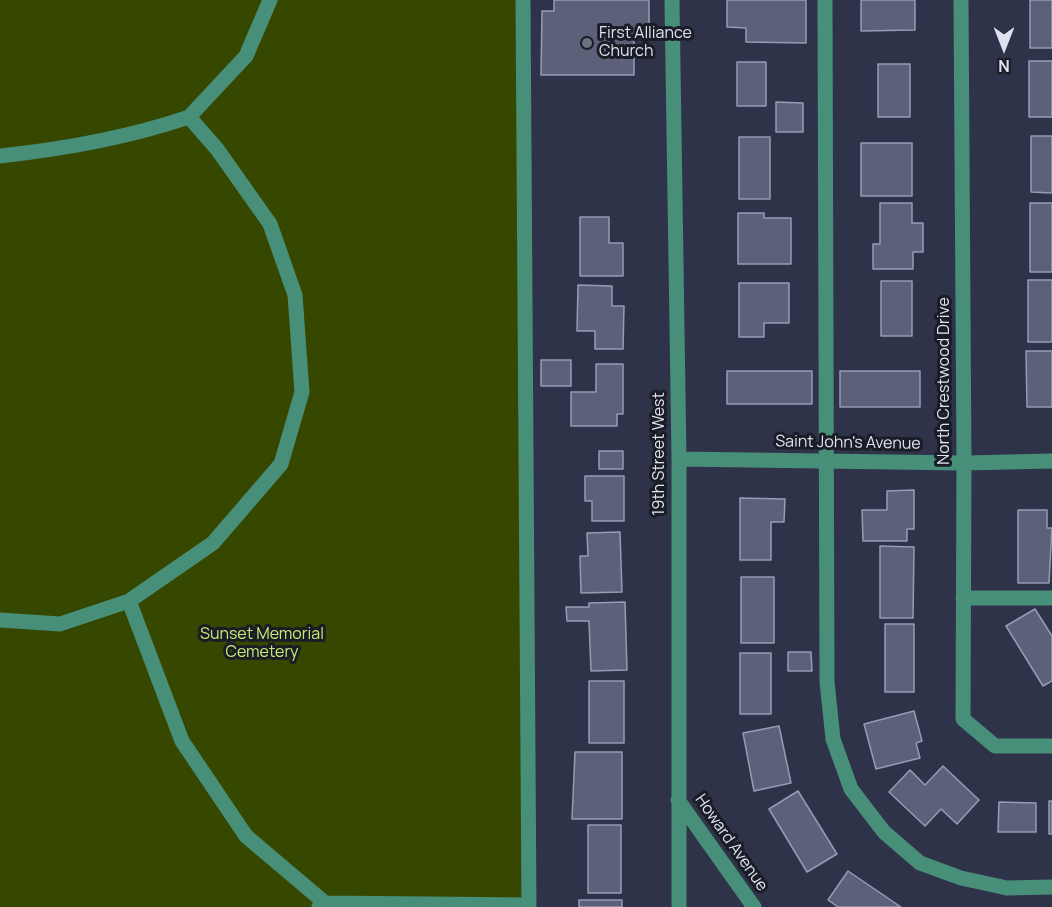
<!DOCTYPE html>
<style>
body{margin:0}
#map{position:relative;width:1052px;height:907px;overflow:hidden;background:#2f3349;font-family:Manrope,sans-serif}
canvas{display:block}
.north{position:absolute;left:974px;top:18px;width:60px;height:60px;-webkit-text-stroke:4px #1a1c26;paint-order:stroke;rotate:180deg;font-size:16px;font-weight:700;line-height:24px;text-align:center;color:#dfe2f0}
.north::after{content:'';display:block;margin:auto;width:21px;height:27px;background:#dfe2f0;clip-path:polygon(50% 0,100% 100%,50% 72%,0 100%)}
</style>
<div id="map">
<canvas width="1052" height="907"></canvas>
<div class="north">N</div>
</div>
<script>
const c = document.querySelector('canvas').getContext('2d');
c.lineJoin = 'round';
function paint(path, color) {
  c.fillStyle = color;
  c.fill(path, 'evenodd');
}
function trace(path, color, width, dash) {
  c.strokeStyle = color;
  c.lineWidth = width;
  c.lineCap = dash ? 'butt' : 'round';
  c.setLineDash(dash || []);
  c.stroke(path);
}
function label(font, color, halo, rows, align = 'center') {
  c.font = font + ' Manrope,sans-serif';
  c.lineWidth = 6;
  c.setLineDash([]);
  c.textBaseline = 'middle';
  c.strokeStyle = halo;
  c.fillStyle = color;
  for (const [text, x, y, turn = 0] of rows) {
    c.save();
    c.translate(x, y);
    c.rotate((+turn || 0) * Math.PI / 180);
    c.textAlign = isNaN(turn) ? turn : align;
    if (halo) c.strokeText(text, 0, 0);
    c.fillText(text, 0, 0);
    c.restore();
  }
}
paint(new Path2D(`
 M0,0H519L525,907H0Z`), '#364700');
const building = new Path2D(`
 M554,0H649V31H634V75H541L542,11H554Z
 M727,0H806V43L746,42V28L727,27Z
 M861,0H915V30L861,31Z
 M1030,0H1052V48H1030Z
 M1029,61H1052V117H1029Z
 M737,62H766V106H737Z
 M878,64H910V117H878Z
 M776,102L803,103V132H776Z
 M1031,136H1052V193L1031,192Z
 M739,137H770V199H739Z
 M861,143H912V196H861Z
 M880,203H912V223H923V252H913V269H873V244H880Z
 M1030,203H1052V272H1030Z
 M738,213H764V218H791V264H738Z
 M580,217H609V243H623V276H580Z
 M1028,280H1052V342H1028Z
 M881,281H912V336H881Z
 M739,283H789V323H764V337H739Z
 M578,285L612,286V306H624L623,349H595V331H577Z
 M1026,351H1052V407H1027Z
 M541,360H571V386H541Z
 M596,364H623V414H617V426H571V392H596Z
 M727,371H812V404H727Z
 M840,371H920V407H840Z
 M599,451H623V469H599Z
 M585,476H624V521H592V501H585Z
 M914,490V529H907V541H863L862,510H887V491Z
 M740,498L785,499L784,522H771V560H740Z
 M1018,510H1047V528H1052L1049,583H1018Z
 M620,532L622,592L581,593L580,556H588L587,533Z
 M880,546L914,547L913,618H880Z
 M741,577H774V643H741Z
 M625,602L627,670L591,671L589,621H567L566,607H589V603Z
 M1035,609L1052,636V681L1043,686L1006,626Z
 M885,624H914V692H885Z
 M788,652H811L812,671H788Z
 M740,653H771V714H740Z
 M589,681H624V743H589Z
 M914,711L922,741L916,743L920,758L876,769L864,724Z
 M779,726L791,783L754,791L743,733Z
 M575,752H622V819H572Z
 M943,766L979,800L957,824L941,809L925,826L889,792L910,770L925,785Z
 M798,791L837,854L807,872L769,809Z
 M1049,801H1052V834H1049Z
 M999,802L1036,803V832H998Z
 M588,825H621V893H588Z
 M848,871L901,907H838L828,900Z
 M579,900H622V907H579Z`);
paint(building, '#5c6079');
trace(building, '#979cb6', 1.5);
trace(new Path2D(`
 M523,0L529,907
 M672,0L679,459V907
 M825,0L827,682L833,739L851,789L884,832L920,863L961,878L1007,888L1052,887
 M961,0L964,463L963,719L995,746H1052
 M0,156C65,149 127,138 189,117
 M679,459L964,463L1052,461
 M963,598H1052
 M129,601L182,741L246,836L325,903
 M0,620L60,624L129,601L213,543L281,464L302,392L295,295L270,224L217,149L189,117L246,56L270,0
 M678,800L754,907
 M319,907L325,903L529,905`), '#478f79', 15);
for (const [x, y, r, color] of [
 [587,43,6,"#6b7280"]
]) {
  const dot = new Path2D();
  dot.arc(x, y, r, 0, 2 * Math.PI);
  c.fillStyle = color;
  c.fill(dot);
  trace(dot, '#1a1c26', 2);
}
label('16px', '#dfe2f0', '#1a1c26', [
 ["First Alliance",599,34],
 ["Church",599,52]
], 'left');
label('16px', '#dfe2f0', '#1a1c26', [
 ["North Crestwood Drive",945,381,-90],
 ["Saint John's Avenue",848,443,1],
 ["19th Street West",660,454,-90],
 ["Howard Avenue",731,843,55]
]);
label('16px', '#c7eb76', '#1a1c26', [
 ["Sunset Memorial",262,635],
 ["Cemetery",262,653]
]);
</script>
